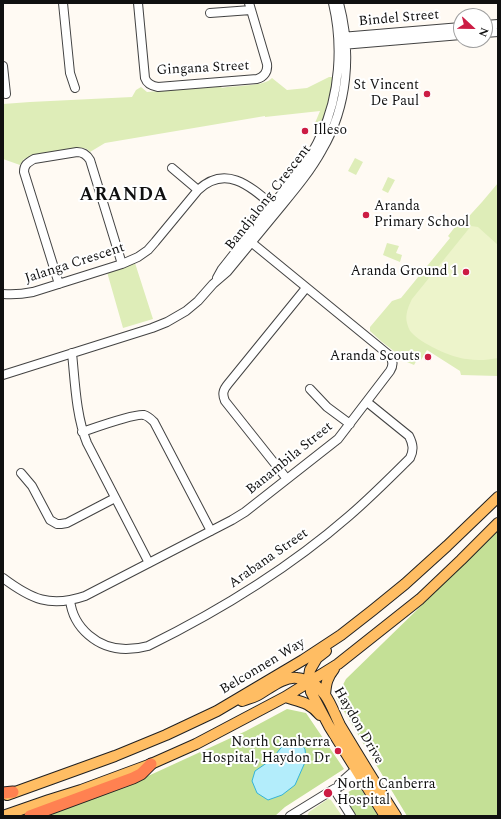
<!DOCTYPE html>
<style>
body{margin:0}
#map{position:relative;width:501px;height:819px;overflow:hidden;background:#fffaf3;font-family:Spectral,serif}
canvas{display:block}
.frame{position:absolute;inset:0;border:4px solid #101010;pointer-events:none}
.north{position:absolute;left:453px;top:8px;width:40px;height:40px;box-sizing:border-box;background:#fff;border:1px solid #9f9f9f;border-radius:50%;rotate:112deg;font-size:11px;font-weight:700;line-height:16px;text-align:center;color:#101010}
.north::after{content:'';display:block;margin:auto;width:14px;height:18px;background:#cc1c44;clip-path:polygon(50% 0,100% 100%,50% 72%,0 100%)}
</style>
<div id="map">
<canvas width="501" height="819"></canvas>
<div class="frame"></div>
<div class="north">N</div>
</div>
<script>
const c = document.querySelector('canvas').getContext('2d');
c.lineJoin = 'round';
function paint(path, color) {
  c.fillStyle = color;
  c.fill(path, 'evenodd');
}
function trace(path, color, width, dash) {
  c.strokeStyle = color;
  c.lineWidth = width;
  c.lineCap = dash ? 'butt' : 'round';
  c.setLineDash(dash || []);
  c.stroke(path);
}
function label(font, color, halo, rows, align = 'center') {
  c.font = font + ' Spectral,serif';
  c.lineWidth = 4;
  c.setLineDash([]);
  c.textBaseline = 'middle';
  c.strokeStyle = halo;
  c.fillStyle = color;
  for (const [text, x, y, turn = 0] of rows) {
    c.save();
    c.translate(x, y);
    c.rotate((+turn || 0) * Math.PI / 180);
    c.textAlign = isNaN(turn) ? turn : align;
    if (halo) c.strokeText(text, 0, 0);
    c.fillText(text, 0, 0);
    c.restore();
  }
}
paint(new Path2D(`
 M329,77H335L327,110L322,124L315,123L320,111L265,117V116L105,143L90,152L87,149L82,148L30,157L24,159L20,165L3,159V104L30,102L132,97L136,90L141,87L147,92L220,86L222,88C235,85 264,87 272,78L287,90L307,88Z
 M355,158L363,162L356,175L348,171Z
 M388,177L395,180L388,193L382,190Z
 M498,183V376L461,375L460,371L427,350L421,360L418,358L414,365L407,362V361L382,342L370,331V327L392,301L401,298L450,238L448,236L458,223L461,225L482,202Z
 M387,243L399,246L396,253L402,255L400,262L383,255Z
 M135,263L153,319L123,328L107,272Z
 M328,799L331,800L342,816H307L309,812Z`), '#deedb8');
paint(new Path2D(`
 M498,531V816H407L336,698L346,679Z
 M287,709L306,713L344,769L285,807L275,816H40L135,782L246,731Z
 M359,786L378,816H356L343,795Z`), '#c4e096');
paint(new Path2D(`
 M471,226L478,227L498,245V358C488,360 477,361 467,359C452,358 420,343 411,332C409,330 408,326 407,323C405,315 408,307 412,299Z`), '#edf4cb');
const water = new Path2D(`
 M297,740L305,749L306,760L295,785L282,795L268,800L257,793L252,781L255,771L271,760L285,743Z`);
paint(water, '#b3edfb');
trace(water, '#34b4d8', 1);
const minor = new Path2D(`
 M63,3L70,73L75,88
 M138,3L145,78C147,84 152,86 158,87L257,79C264,77 268,72 267,64L249,3
 M210,13L251,10
 M485,25L498,24
 M485,33L498,32
 M341,37L461,27
 M342,45L461,35
 M3,66L6,94
 M172,168L198,190
 M217,278L222,269L301,169C309,158 316,147 321,135C340,95 343,45 333,3
 M59,284L24,172C24,165 27,163 34,159L77,152C83,152 87,155 90,160L122,264
 M3,294C14,295 23,294 33,292L122,264L138,257L148,250L155,242L198,190C228,162 254,190 278,210
 M72,353C75,382 76,416 87,443L149,563
 M3,375L152,328L167,322L186,311L198,301L213,284L227,272C245,250 264,227 283,204C297,187 311,170 322,150C348,106 352,52 339,3
 M310,389L327,407L350,424
 M82,432C94,428 135,413 144,415C148,416 151,419 154,422L211,531
 M21,473L32,486L50,520L57,524H61L67,523L115,498
 M287,479L225,401C222,394 223,390 228,384L306,288
 M3,578C31,599 50,608 85,596L232,520L245,512L338,439L390,371C394,365 393,360 389,355L246,238
 M70,600C73,628 98,649 126,649C134,649 141,648 148,646C219,611 288,569 349,516C370,498 390,478 410,458C414,450 413,444 409,436L367,402
 M339,784L356,769L361,768
 M334,789L351,816
 M290,816L334,789L360,777L363,772`);
const major = new Path2D(`
 M326,651L317,658L310,670L309,676L311,692L329,726L385,816
 M325,695C326,683 327,678 334,669
 M285,697C301,702 309,702 320,715
 M242,701C247,699 252,698 256,696C268,690 283,676 297,678C308,679 319,686 325,695C331,703 335,715 340,725C358,755 377,786 396,816
 M7,795L115,756L166,735L217,711L303,660L341,635L373,610L405,584L447,546L498,497
 M3,816L49,800L81,790L151,764L196,744L285,697L338,664L420,599L461,560L498,523`);
const highway = new Path2D(`
 M3,793L13,792
 M30,816L133,778L141,774L151,764`);
trace(minor, '#434343', 10);
trace(major, '#212121', 12);
trace(highway, '#212121', 13);
trace(minor, '#fff', 8);
trace(major, '#ffbd63', 10);
trace(highway, '#ff8151', 11);
for (const [x, y, r, color] of [
 [427,94,4,"#cc1c44"],
 [305,131,4,"#cc1c44"],
 [366,215,4,"#cc1c44"],
 [466,272,4,"#cc1c44"],
 [428,357,4,"#cc1c44"],
 [338,751,4,"#cc1c44"],
 [328,793,5,"#cc1c44"]
]) {
  const dot = new Path2D();
  dot.arc(x, y, r, 0, 2 * Math.PI);
  c.fillStyle = color;
  c.fill(dot);
  trace(dot, '#fff', 1.5);
}
label('14px', '#101010', '#fff', [
 ["Bindel Street",399,19,-5],
 ["Gingana Street",203,69,-3],
 ["Bandjalong Crescent",269,198,-52],
 ["Jalanga Crescent",75,264,-18],
 ["Banambila Street",290,459,-39],
 ["Arabana Street",269,559,-35],
 ["Belconnen Way",263,667,-31],
 ["Haydon Drive",358,726,60]
]);
label('14px', '#101010', '#fff', [
 ["St Vincent",419,86],
 ["De Paul",419,102],
 ["Illeso",313,131,"left"],
 ["Aranda",374,207,"left"],
 ["Primary School",374,223,"left"],
 ["Aranda Ground 1",458,272],
 ["Aranda Scouts",420,357],
 ["North Canberra",330,743],
 ["Hospital, Haydon Dr",330,759],
 ["North Canberra",337,785,"left"],
 ["Hospital",337,801,"left"]
], 'right');
c.letterSpacing = '1px';
label('bold 18px', '#101010', '#fff', [
 ["ARANDA",124,196]
]);
c.letterSpacing = '0px';
</script>
